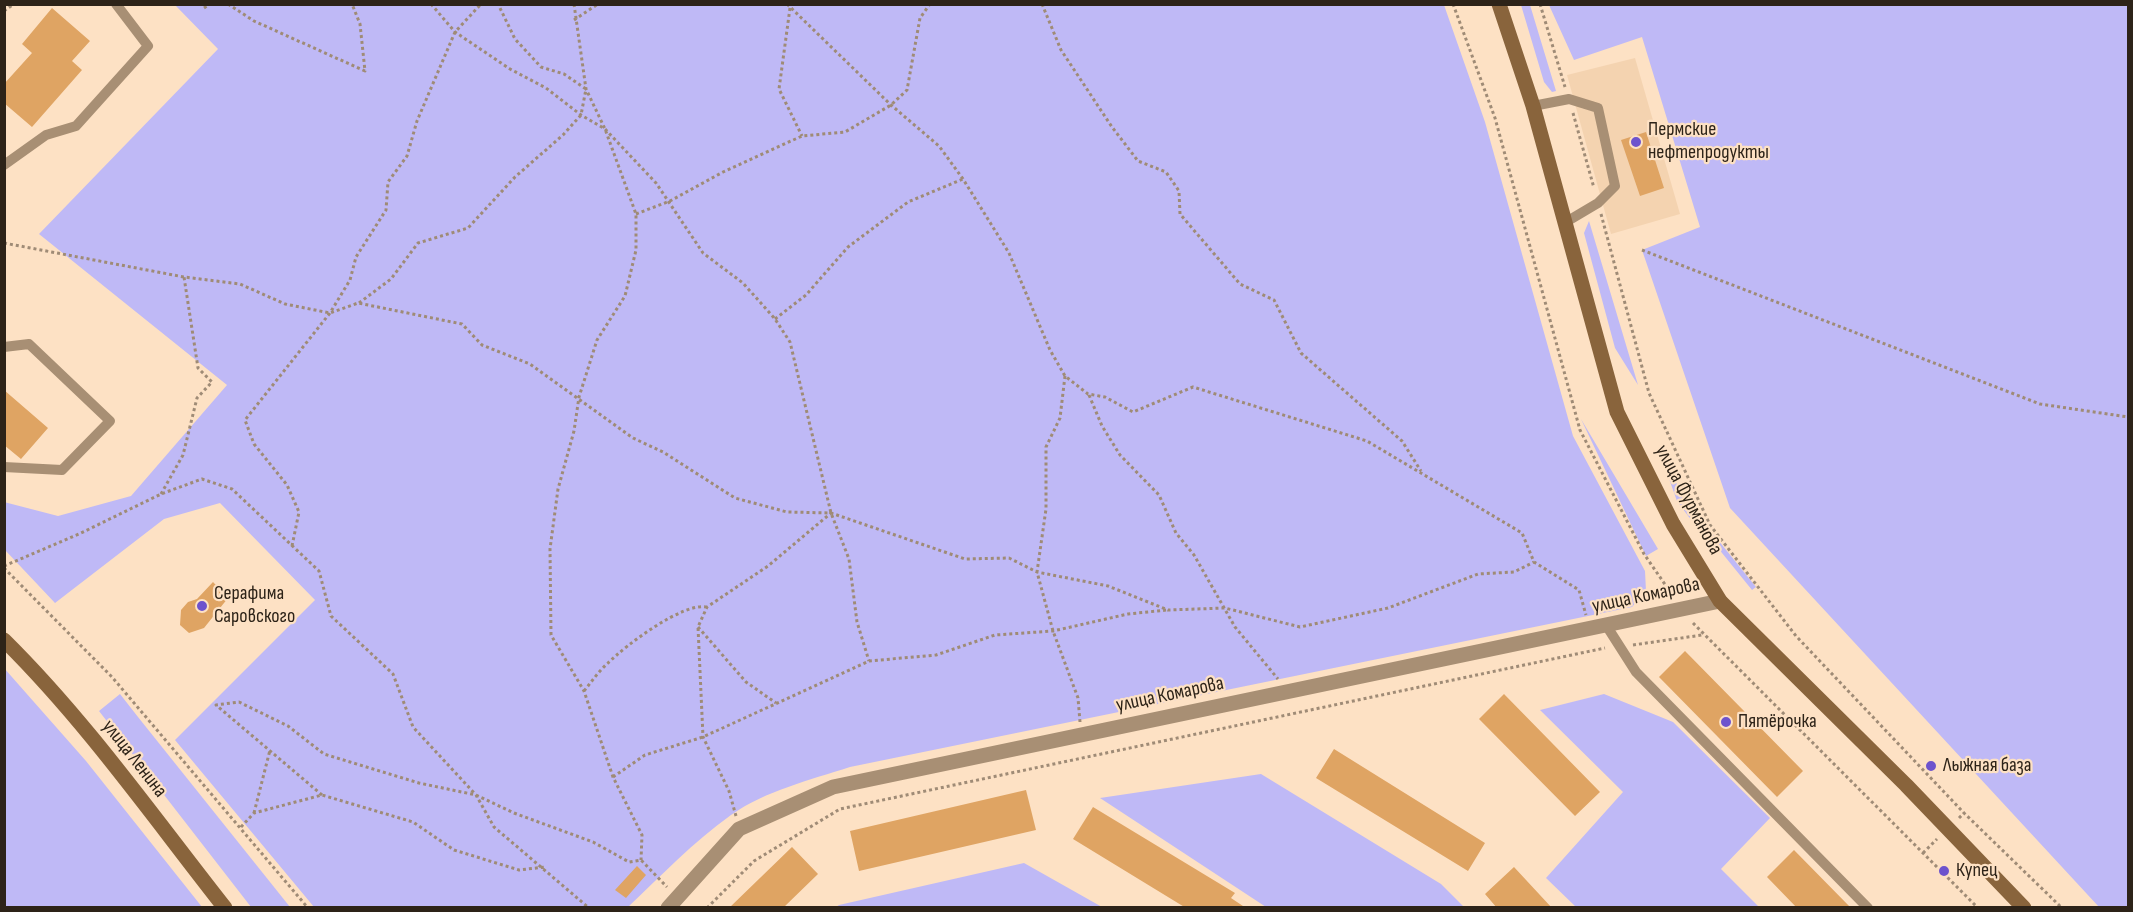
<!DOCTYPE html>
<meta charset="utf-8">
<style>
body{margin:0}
#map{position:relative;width:2133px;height:912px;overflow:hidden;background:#fde1c4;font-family:"Sofia Sans Condensed",sans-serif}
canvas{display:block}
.frame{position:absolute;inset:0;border:6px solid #2d2318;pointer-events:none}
</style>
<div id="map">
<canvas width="2133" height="912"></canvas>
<div class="frame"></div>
</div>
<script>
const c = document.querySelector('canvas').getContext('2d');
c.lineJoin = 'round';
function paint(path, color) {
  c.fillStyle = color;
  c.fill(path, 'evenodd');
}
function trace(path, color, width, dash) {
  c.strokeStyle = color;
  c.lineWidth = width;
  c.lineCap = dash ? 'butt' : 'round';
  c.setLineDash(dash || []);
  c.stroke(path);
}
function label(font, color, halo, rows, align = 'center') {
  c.font = font + ' "Sofia Sans Condensed",sans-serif';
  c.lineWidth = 4.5;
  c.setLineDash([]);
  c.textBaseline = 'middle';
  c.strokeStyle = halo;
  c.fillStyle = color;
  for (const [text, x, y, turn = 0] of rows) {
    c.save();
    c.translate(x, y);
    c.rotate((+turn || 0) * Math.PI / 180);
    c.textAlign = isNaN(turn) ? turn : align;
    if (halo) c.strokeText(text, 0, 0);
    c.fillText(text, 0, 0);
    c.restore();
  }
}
paint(new Path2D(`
 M1635,58L1680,214L1611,234L1567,75Z`), '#f4d3b0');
paint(new Path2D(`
 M175,5H1444L1485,122L1573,436L1645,571L1646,591L1632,607L850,767C810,780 765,791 731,815C693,842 661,876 628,907H314L175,740L315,600L220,503L164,519L55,603L5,550L4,502L58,516L131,496L227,385L39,234L218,49Z
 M1521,5H1530L1556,91L1552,92L1544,82Z
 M1549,5H2128V907H2099L1730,508L1642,250L1700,227L1642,37L1574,60Z
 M1589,221L1638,385L1615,348L1584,233Z
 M1581,419L1658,549L1646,556Z
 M1663,462L1700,520L1697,528L1677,501Z
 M1710,530L1756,587L1752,590L1705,532Z
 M4,668L86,761L202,907H5Z
 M120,694L138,717L290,907H251L99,711Z
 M1604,694L1673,722L1770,818L1721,869L1759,907H1576L1546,878L1623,792L1540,710Z
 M1261,774L1441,884L1464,907H1266L1100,798Z
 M1024,863L1102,907H836L839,905Z`), '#bfb9f6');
paint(new Path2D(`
 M52,8L90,41L72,61L82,70L32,127L4,103V84L32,53L22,44Z
 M1646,132L1664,188L1640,196L1621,140Z
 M4,390L48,428L21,459L4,445Z
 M213,582L228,598L204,628L189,633L180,625L181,610L188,602L197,599Z
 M1685,651L1803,771L1777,797L1659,677Z
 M1504,694L1600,792L1575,816L1479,719Z
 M1334,749L1485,843L1468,871L1316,778Z
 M1026,790L1036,830L859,871L850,831Z
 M1093,807L1235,893L1231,898L1246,908H1186L1073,839Z
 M792,847L818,874L783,908H729Z
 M1794,850L1851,908H1797L1767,877Z
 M637,866L646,875L626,898L615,890Z
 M1514,867L1552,908H1497L1485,894Z`), '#dfa463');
trace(new Path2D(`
 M228,4L254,21L365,71L360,24L352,4
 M431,4L455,32L510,69L546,88L581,115L605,129L656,183L703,253L743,283L775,319L790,342L831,513L849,559L857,622L869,661
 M574,4L586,89L605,129L636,214V250L625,296L597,340L579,397L574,431L558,489L550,549L551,635L584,691L613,777L642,835L641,860
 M787,4L891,105L939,146L963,179L1009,253L1050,350L1065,376L1088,394L1105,397L1133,412L1193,387L1367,441L1522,533L1534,562L1579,590L1586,615
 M1042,4L1061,50L1112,127L1138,161L1166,172L1179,191L1180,214L1240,284L1274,300L1301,353L1402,441L1421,471
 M1453,4L1495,118L1580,430L1644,554L1673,596
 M1540,4L1565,87
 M204,8L210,4
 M790,8L779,89L802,136
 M4,11L14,4
 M574,20L598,4
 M1573,113L1594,188
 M636,214L670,201L723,172L802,136L845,132L891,105L907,90L920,18L930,4
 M1601,214L1649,393L1710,525L1796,636L1964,813
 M4,243L184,277
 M1642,250L2040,404L2128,417
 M359,303L391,279L418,243L468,228L515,177L563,135L581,115L586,89L564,74L541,67L515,39L498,4
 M775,319L806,295L848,247L908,202L963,179
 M1065,376L1060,418L1046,447V509L1037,572L1053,631L1078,698L1080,722
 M1089,395L1102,426L1120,455L1159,495L1176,533L1194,555L1235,627L1278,679
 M161,494L183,455L197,398L212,382L198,368L184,277L240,284L285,304L330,313L358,303L462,324L482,345L530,364L633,438L663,452L735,498L787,512L831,513L965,559L1009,558L1037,572L1108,586L1168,610L1225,608L1300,627L1388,608L1478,574L1514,572L1534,562
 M292,546L299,512L287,485L254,444L245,420L330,313L350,280L356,257L386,210L388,182L407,156L417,121L455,32L481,4
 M4,566L79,534L161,494L202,479L232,489L319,571L331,616L393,674L413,727L476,795L494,827L589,908
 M4,568L112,677L308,908
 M1693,623L1978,908
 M698,627L746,682L776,703
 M1633,645L1702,635
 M584,691C592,681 599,671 608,663C626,645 683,602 707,607
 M613,777L645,755L703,737L869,661L936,655L995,635L1053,631L1128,614L1167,610
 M322,795L216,705L239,702L288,726L324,754L419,783L476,795L514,813L593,842L629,862L641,860L667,887
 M254,813L270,750
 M736,816L729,791L703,737L698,627L707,607L768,566L831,513
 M1959,818L1964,813L2062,908
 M241,827L254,813L322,795L413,822L454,850L519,870L545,867
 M1923,853L1937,839
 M707,908L754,861L840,809L1605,648`), '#9f8b76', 3, [3, 3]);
trace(new Path2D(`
 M1533,106L1569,99L1598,108L1615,186L1598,203L1566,222
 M4,165L46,135L76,126L148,46L116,4
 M4,347L29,344L110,421L62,470L4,467
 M1606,625L1636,672L1868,908`), '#a88f74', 10);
trace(new Path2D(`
 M668,908L739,829L833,787L1720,601`), '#a88f74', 15);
trace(new Path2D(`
 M1499,4L1533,106L1617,412L1673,524L1720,601L1906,785L2024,908
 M4,640C86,721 154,818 225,908`), '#89643c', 15);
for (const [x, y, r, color] of [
 [1636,142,6,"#6d53cd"],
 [202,606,6,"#6d53cd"],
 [1726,722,6,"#6d53cd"],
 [1931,766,6,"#6d53cd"],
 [1944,871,6,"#6d53cd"]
]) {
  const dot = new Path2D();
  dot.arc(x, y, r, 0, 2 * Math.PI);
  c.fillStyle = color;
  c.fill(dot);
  trace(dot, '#fde1c4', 2);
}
label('20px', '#2d2318', '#fde1c4', [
 ["Пермские",1648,130],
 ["нефтепродукты",1648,153],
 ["Серафима",214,594],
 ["Саровского",214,617],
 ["Пятёрочка",1738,722],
 ["Лыжная база",1943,766],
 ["Купец",1956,871]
], 'left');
label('20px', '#2d2318', '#fde1c4', [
 ["улица Фурманова",1688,500,62],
 ["улица Комарова",1646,596,-12],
 ["улица Комарова",1170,695,-12],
 ["улица Ленина",134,759,52]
]);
</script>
